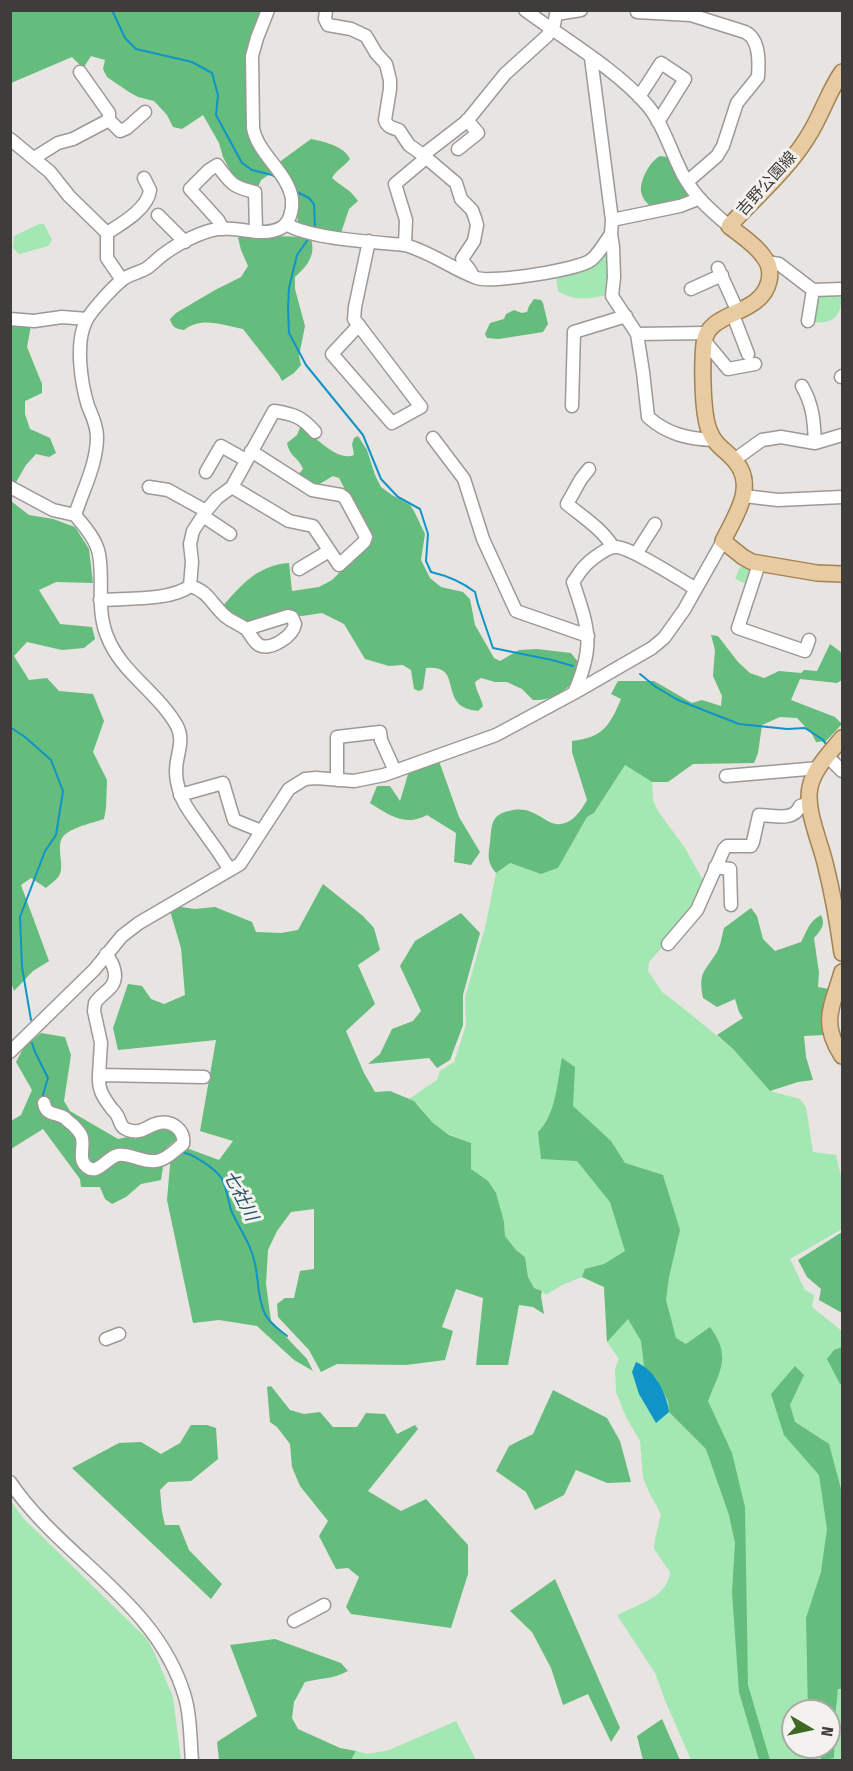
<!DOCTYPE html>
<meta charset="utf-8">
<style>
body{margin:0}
#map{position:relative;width:853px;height:1771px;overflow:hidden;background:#e7e4e1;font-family:"Fira Sans Condensed",sans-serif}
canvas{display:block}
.frame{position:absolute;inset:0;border:12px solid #3e3d3b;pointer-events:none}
.north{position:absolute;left:781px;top:1699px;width:60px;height:60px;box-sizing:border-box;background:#f4f2ee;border:2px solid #abaaa6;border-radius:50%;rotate:99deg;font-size:16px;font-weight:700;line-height:24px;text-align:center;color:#3e3d3b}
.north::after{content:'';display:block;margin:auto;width:21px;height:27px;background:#3f6824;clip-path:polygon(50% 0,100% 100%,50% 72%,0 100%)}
</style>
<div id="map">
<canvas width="853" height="1771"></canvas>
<div class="frame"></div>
<div class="north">N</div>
</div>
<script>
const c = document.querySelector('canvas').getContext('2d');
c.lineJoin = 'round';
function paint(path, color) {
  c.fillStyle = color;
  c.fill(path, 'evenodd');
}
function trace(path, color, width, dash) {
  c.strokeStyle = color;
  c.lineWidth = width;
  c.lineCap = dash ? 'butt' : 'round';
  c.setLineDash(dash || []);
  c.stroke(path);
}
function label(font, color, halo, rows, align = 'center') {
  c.font = font + ' "Fira Sans Condensed","Noto Sans JP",sans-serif';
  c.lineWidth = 6;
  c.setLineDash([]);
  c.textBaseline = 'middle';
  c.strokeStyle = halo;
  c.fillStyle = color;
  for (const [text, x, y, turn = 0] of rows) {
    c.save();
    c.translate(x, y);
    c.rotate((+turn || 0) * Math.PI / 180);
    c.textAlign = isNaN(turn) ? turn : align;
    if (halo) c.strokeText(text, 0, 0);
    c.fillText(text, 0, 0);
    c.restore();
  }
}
paint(new Path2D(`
 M39,224H44L52,240L48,246L19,254L13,248L14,236Z
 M609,245L610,293C595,300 571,301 558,291L556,275Z
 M842,292C842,301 841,316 831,320C826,323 817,322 811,323L814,296Z
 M742,563L751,568L753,571L747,584L735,579Z
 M625,765L652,782L653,800L658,811L685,848L705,884L695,910L649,962L648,971L662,992L683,1008L733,1049L770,1091L800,1099L806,1107L813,1152L836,1155L842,1181V1229L790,1259L805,1290L814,1295L812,1307L842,1331V1760H691L665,1700L655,1673L617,1615C637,1605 668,1597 670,1572L654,1549L655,1540L661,1514L649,1492L643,1478L640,1441L626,1417L616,1392L615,1369L619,1359L607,1342L604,1287L582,1277L562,1285L546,1295L542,1291L534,1288L528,1277L525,1257L516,1250L505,1236L504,1222L471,1169V1143C457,1138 444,1133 433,1123C425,1115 419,1102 409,1099L437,1080L440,1071L454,1062L466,1025L465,997L486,924L496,873L510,863L541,874L558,868L587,817L594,813ZM793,1711H829V1747H793Z
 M11,1501L23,1518L147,1639L155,1654L173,1697L181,1760H11Z
 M456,1721L476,1760H351L356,1751L368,1754L389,1750Z`), '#a3e7b3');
paint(new Path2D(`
 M10,11H265L247,96L273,172L261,180L259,185H245L232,174L223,157L219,143L203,115L182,129L173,127L167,115L154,101L138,97L129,92L107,77L103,69L105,60L91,56L84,67L80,65L72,57L11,83Z
 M311,139C325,142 344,146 350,159C345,166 336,170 332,178C342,187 350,189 358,201L349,209L341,233L298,225L295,185L278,163Z
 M660,156L667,157L680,184L689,196L687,199L652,208C647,203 642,199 641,191C640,180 650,161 660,156Z
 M242,235L306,237L311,239C316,256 307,266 295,277V289L305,326L299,356L301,365L294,373L282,381L279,375L243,329C223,325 201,316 184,330C176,329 172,327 170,319L176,313L215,290L241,277L248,266L241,250L238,238Z
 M534,299L541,300L543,303L548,324L543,332L499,339L487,338L485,334L490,323L504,319L506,314L514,310L522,313L527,312L529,306Z
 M10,321L31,325L27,347L42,384V393L25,401V414L30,429L50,438L56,453L49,457L36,454L26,465L15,484L10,481Z
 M301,425C314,436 337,462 354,455L352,444L354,438L358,436L367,450L375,475L381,487L392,495L410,505L414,511L425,534L421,560L430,578L441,587L463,592L470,599L475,625L494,658L500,661L519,650L537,649L571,653L578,662L574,682C561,693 551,701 533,700L522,689L507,682H495L481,678L475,682C476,691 481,697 483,706L478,711C472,710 464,709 459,704C445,689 457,665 426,668L423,689L419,691L414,689L411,670L403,665L389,666L365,659L344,624L322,613L302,616L285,614L248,628L222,607C241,585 258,565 289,563L292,591L319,587L332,580L368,544L370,537L339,478L333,476L316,486L297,476L303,469C298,456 290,458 287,443L297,435Z
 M11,501L29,515L53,519L75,527L89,549L93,583L56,582L39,590L60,624L92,627L95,639L84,648L62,650L27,642L14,656L29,680L47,678L59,691L93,694L104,721L93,752L107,780L106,808L104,819C92,823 77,826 67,833C53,842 65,862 60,874C57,880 50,884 46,888L31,878L21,885L49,961L33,971L14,991L10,979Z
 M711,635L718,636L738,662L750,673L764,678L779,671L801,673L804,670L817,671L830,644L842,653V680L837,683L800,679L791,700L835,717L842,724L826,741L816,742L812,734L797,718L780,717L762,725L758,753L754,763L693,764L668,782H652L625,765L594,813L587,817L558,868L541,874L510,863L496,873C487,863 488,855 490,843C492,826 490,815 509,811C517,809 524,809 531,812C540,815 548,823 556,824C571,826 581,811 587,800L572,752V741C603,737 609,727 621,699L611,694L618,681H654L692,703L702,700L721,706L722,696L713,676L715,650Z
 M439,761L459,817L480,852L471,865L454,862L456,833L427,815C405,827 389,815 370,803L377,786H390L400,801L409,771Z
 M323,884L363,916L374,928L380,950L358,965L375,1004L346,1031L364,1073L375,1092L390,1091L414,1101L433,1123L449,1135L471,1143V1169L488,1181L496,1193L504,1222L505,1236L516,1250L525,1257L528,1277L534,1288L542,1291L541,1296L544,1314L533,1307L519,1305L508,1365H476L483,1298L456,1289L442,1327L453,1331L445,1360L406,1365L337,1364L321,1372L309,1350L278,1317L277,1304L285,1298H294L300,1271L314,1269V1209L291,1212L277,1231L268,1250L266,1284L271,1321L307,1359L313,1371L294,1360L257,1326L219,1320L193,1323L167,1200L171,1154L181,1146L219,1160L233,1141L200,1131L216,1040L118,1050L113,1028L128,984L142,986L151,999L164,1004L185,995L181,948L170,911L181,907L195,909L215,907L252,922L256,932L281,933L298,930Z
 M751,908L757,916L763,939L775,951L801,942C807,931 809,921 821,915C826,925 821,930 814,938L819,973L818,987L829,989L823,1019L824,1035L804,1036L806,1057L813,1080L798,1082L770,1091L733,1049L717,1035L743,1018L739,1012L735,999L717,1007L703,998C698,971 705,972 717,952C721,945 722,935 724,928Z
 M461,913L480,933L463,995V1025L450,1060L437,1068L429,1058L368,1064L380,1054L392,1029L413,1021L421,1011L400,966L415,941Z
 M41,1033L65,1037L71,1055L64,1101L70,1111L118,1139L142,1134L170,1117L180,1125L182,1135L166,1148L161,1180L141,1184L126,1197L112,1204L105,1199L100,1187H81L80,1179L43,1129L11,1149V1121L21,1115L32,1090L16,1062L24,1047Z
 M562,1058L575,1067L573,1106L611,1141L625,1163L663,1175L680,1230L669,1277L666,1300L676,1338L686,1344L710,1327C732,1357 720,1370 708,1401L732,1453L745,1507L748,1685L770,1760H759L739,1692L732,1592L735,1543L729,1515L706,1449L669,1412L668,1401L656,1378L644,1366L641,1341L628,1319L607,1342L604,1287L582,1277L585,1269L604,1264L625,1251L610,1202L577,1161L541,1159L538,1132C556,1115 557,1083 562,1058Z
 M842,1232V1313L819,1300L821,1289L807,1277L798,1260Z
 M842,1347V1384H840L827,1359L834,1350Z
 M795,1366L804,1375L790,1405L795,1422L829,1444L842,1493V1689H838L835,1717L834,1758L822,1760L814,1747H829V1711H808L806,1618L821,1572L827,1529L819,1475L784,1435L771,1394Z
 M271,1386L290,1410L304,1414L320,1412L333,1427H357L366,1413L385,1414L397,1434L415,1425L418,1429L368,1491L401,1511L426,1499L468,1545V1574L451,1628L351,1614L346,1607L359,1577L348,1568L336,1569L319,1536L328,1521L300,1486L292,1467L290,1444L277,1427L270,1422L267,1387Z
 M553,1390L607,1418L620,1441L631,1482L607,1483L576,1470L564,1495L535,1510L526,1492L496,1471L509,1446L533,1434Z
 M191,1425H207L216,1428L218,1459L191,1481L168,1482L160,1490L162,1512L165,1525H179L189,1550L222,1584L211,1599L72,1468L119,1443L141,1442L161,1454L180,1443Z
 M555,1579L620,1728L611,1742L588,1694L563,1705L551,1668L532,1632L510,1611Z
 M275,1639L341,1663L348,1671C334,1679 321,1678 305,1682L294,1702L292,1718L298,1729L340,1748L356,1751L351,1760H219L217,1742L257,1716L230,1645Z
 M662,1719L680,1760H643L637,1736Z`), '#64bc7d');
paint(new Path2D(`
 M636,1362C655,1370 666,1392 669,1412L656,1423L639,1394L632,1372Z`), '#1094c7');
trace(new Path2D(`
 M112,10L125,38L136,49L192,62L212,73L218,95L216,115L242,163L252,170L272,175L278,179
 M295,191L309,198L314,204L315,228L314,230
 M309,238L297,255L289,288L288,308L289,333L306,365L363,435L381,479L398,497L420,509L428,534L426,561L431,572C448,576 461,581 475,592L478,604L493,648L552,660L573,666
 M640,674L656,687L678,700L739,724L787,729L805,728L822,739L827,745
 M10,727L25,737L51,760L63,791L56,835L45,851L20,917L22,967L31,1020
 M837,756L842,763
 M32,1043L35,1052L48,1078L41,1101
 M181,1152C192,1153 216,1169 222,1179C227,1189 228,1200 231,1210C239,1229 251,1243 255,1264C259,1281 257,1298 265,1314C270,1324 279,1329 287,1336`), '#1094c7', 2);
const minor = new Path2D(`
 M326,10L325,19L328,25L351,29L366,36L376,53L386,64L390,80V89L385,120C387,127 393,128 399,130L409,145L423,155L467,121L505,74L547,36L554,25L556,14L581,10
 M525,10C564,39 616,69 648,106C664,126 671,152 683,175C695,197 710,210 729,226
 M637,10V12L691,15L745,32C760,39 759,62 758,77L737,103L723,146L717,156L687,182
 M591,58L612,220L611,234L613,247L614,277L612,296L637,334L643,372L648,417C667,434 688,439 714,440
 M80,72L109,113V120
 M639,97L661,63L685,79L658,122
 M10,139L50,172L69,196L107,233V258L122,280
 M458,149L478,133L467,120
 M423,155L456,183L461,199L472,210L475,218L477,225L474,241L462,259C464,265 471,269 472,275
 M34,158L58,143L73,139L109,120L120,131L127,128L145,112
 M158,215L185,242
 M612,220L680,206L698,199
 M286,224C311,239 374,242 405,245C431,252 452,269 477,278C492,283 578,270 591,260C599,254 605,242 611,234
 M223,229L218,220L190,189L209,170L217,165C231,183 232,187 255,192L256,231
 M107,233C121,224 148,209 150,190L144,178
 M405,245L406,220L395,184L426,158
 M767,262L779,264L813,290L842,289
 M718,268L738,312
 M691,289L722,275
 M733,315L748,354
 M10,319L34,321L62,317L87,319
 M808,321L813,290
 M359,325L332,354L392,423L421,407L354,319L355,307L369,241
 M637,334L706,333
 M704,340L728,369L755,364
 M841,377L842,376
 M802,386C813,405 814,421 815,443
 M572,406L574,332L626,316
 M433,438L464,479L483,539L516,611L588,636
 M734,460L762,440L781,437L815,443L842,435
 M589,469L581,479L567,504C583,517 602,529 613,547
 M206,472L221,446L246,460
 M10,487L53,510L75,515C84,526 96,539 99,554C104,581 96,609 107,636C121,673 158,692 177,726C185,741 176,755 176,771C176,777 178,787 180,793C184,807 196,820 204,832C213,844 222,857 230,870
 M149,487L168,490L206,511
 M232,487L289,521L313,526L339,565L364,542L366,537L345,498L341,495L312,490L251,451
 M744,496L778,500L842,497
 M75,515C83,490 97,464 97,437C97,425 92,416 88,406C81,383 75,343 86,321C91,311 113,287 122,280C129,274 139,273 147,268C153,264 158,258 164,254C177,244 202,231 218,229C238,226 262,238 281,228C290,223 293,209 292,199C288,172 258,155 253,128L252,56L257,38L268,10
 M203,516L230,534
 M636,554L655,524
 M759,564L738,628L805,651L809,640
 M299,569L329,551
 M190,586C208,591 211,603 224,615C231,622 241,624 247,630C251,635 254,642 259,645C271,651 293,636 295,624L292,617L288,616L246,629
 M100,600C125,598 171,601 190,586L192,562L190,544L193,531L206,511L217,498L232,487L274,411C294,414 302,417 315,432
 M574,693C595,645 589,630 573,582C577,577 580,571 584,567C589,561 608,546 616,547C630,547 681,580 696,589
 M827,756L842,771
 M726,776L819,768
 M337,780V737L380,732L381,740L395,771
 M180,795L223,783L234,820L261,831
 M715,867L730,869L731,905
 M668,944L697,910L724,849L727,846H751L753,842L759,815C773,815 794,822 800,806L809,803
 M106,954C114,964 120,979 109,989C104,994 99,997 95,1003L94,1011L101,1043L99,1075L204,1077
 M10,1052L94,970L122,936L139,923L240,864L289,789L305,779L316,778L354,781L384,775L496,735L574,693L652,648L664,638L684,610L723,541
 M44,1103C46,1116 56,1112 65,1118C66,1119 70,1123 72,1124C75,1127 79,1131 81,1135C86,1144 77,1159 86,1166C97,1177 107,1157 118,1155C131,1153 147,1165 160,1160C168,1158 176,1149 183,1144C185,1131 173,1120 159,1123C148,1125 142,1135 128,1130C120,1127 121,1123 118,1117C117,1114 114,1111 112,1109C103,1097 98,1090 99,1075
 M106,1339L119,1334
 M10,1482C63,1560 157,1601 185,1697C191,1717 190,1740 192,1760
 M294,1621L324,1605`);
const major = new Path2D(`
 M842,72C828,92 821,117 807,138C788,169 754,199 729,226C740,235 755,244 763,256C769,263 771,272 769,281C761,317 706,310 704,344C702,363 702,412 709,430C715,446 725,449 735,461C757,486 735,516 723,541L743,557L752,562L817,573L842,574
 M842,738C831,752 814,768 810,787C805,811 821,843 826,867C833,895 838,924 842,953
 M842,972C832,1007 820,1022 842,1056`);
trace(minor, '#9c9996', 15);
trace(major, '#a28355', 18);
trace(minor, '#fff', 12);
trace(major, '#e8cba1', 15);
label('16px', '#3e3d3b', '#f4f2ee', [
 ["吉野公園線",767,184,-48]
]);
label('italic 18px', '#214f65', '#f4f2ee', [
 ["七社川",240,1196,63]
]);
</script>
